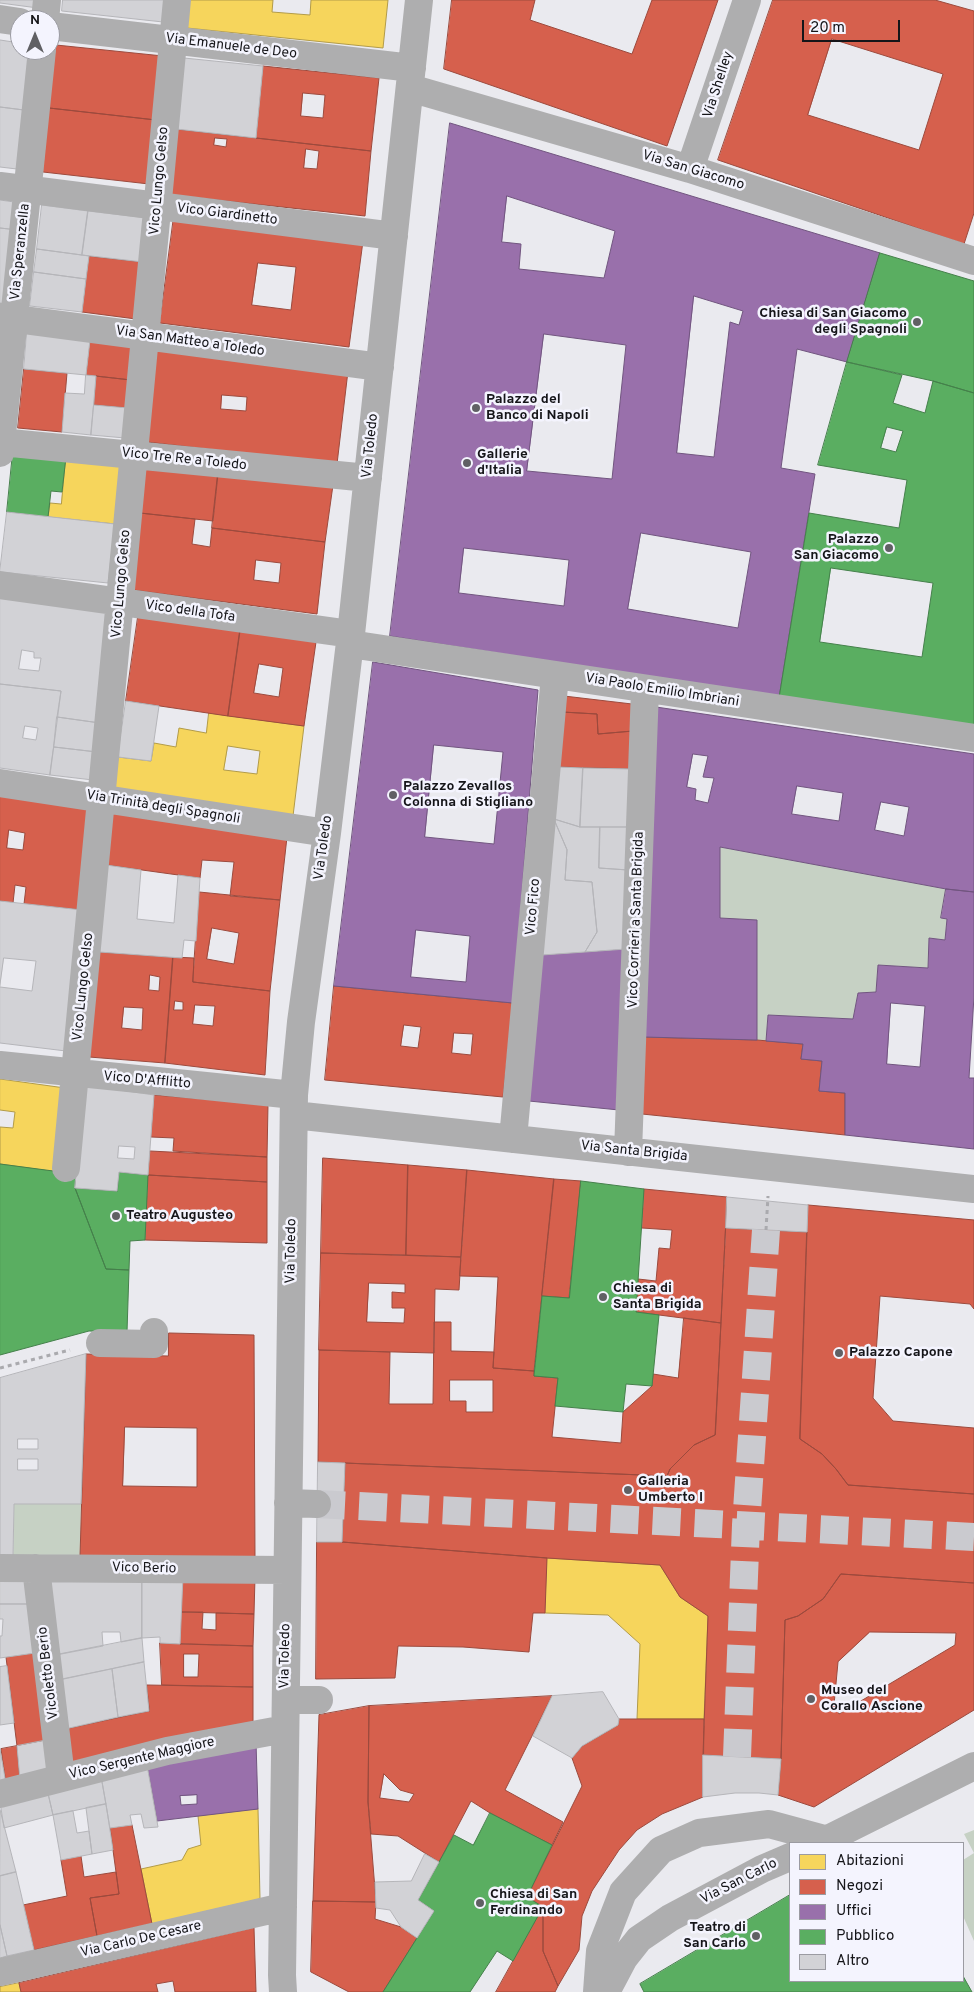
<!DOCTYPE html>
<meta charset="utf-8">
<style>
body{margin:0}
#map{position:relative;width:974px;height:1992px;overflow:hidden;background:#eaeaef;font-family:Overpass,sans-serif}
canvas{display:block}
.legend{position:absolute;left:789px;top:1842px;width:175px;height:140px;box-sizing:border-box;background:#f4f4fe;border:1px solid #9b9ba2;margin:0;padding:6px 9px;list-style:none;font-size:15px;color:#151519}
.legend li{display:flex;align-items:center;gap:10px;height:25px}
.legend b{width:25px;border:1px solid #9b9ba2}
.north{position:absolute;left:10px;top:10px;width:50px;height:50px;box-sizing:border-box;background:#f4f4fe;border:1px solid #9b9ba2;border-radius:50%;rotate:0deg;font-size:14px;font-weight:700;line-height:20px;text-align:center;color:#151519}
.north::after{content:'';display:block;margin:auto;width:18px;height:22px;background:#606064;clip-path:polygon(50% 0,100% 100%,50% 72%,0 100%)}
.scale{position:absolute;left:802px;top:20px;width:98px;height:22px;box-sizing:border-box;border:2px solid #151519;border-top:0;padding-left:6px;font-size:15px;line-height:18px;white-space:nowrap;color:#151519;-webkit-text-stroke:4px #f4f4fe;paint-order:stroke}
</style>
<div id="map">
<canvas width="974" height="1992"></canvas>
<ul class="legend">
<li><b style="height:14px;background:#f6d55c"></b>Abitazioni</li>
<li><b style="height:14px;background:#d6604d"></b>Negozi</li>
<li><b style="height:14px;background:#9970ab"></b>Uffici</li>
<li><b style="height:14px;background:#5aae61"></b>Pubblico</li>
<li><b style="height:14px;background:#d2d2d6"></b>Altro</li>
</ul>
<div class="north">N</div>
<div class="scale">20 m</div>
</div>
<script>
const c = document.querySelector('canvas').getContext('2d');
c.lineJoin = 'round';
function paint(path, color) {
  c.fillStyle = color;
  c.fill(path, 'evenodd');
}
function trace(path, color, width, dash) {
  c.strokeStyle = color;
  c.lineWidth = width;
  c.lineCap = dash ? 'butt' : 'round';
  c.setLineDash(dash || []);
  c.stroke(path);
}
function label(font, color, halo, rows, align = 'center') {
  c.font = font + ' Overpass,sans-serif';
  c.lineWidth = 5;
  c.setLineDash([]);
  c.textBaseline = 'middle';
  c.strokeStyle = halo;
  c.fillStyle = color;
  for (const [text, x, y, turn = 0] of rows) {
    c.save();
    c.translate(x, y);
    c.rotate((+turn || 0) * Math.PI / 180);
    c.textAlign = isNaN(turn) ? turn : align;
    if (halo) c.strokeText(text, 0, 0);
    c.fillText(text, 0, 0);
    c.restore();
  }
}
paint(new Path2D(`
 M720,847L946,889L941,918L947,919L945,940L929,938L928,968L878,965L876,992L858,993L853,1019L768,1015L766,1041L757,1040V921L720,918Z
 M14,1504H81L80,1557H13Z
 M974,1830V1941L963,1916V1860L974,1853L964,1834Z`), '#c6d1c4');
const homes = new Path2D(`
 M190,0H273L272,12L310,15L311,0H388L383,48L187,28Z
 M66,457L122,463L115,524L48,517L50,503L61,504Z
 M209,713L304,726L293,816L114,789L118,757L151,761L154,743L176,747L179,728L206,733ZM228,746L260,751L257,774L224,770Z
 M0,1079L65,1088L57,1172L0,1164V1127L13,1128L15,1112L0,1110Z
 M547,1558L660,1565L680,1597L708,1616L704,1719H637L640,1644L608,1615L545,1613Z
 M258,1809L260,1899L152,1924L141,1869L182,1860L188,1849L201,1845L198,1816Z
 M19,1983L21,1992H0V1987Z`);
paint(homes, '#f6d55c');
trace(homes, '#b29b48', 1);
const shops = new Path2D(`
 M452,0H535L530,20L632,54L652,0H718L667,146L444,69Z
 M773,0H935L974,11V213L964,244L718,160ZM832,39L943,74L919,150L808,115Z
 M56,45L163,56L156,120L49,108Z
 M263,66L379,78L371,151L256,138ZM303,93L325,95L323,118L301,116Z
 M49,108L156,120L149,184L43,172Z
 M176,129L371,151L365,216L171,195ZM215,138L227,139L226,147L214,145ZM306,149L319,151L317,169L304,168Z
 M174,216L363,241L349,347L160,323ZM258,263L296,267L291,310L252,305Z
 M89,256L143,262L136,319L82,312Z
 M90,340L134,345L131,380L86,375Z
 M157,348L348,371L337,464L147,442ZM222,395L247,397L246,411L221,409Z
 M24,369L67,373L62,432L18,428Z
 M96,376L131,380L128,408L94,405Z
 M144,466L218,474L213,521L140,513Z
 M218,474L333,485L325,542L212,528Z
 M140,513L195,519L192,544L210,547L212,528L325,542L317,614L133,590ZM256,560L281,563L279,583L254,580Z
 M138,617L240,631L228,716L126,701Z
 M240,631L316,642L304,726L228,716ZM259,664L283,668L279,697L254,693Z
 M564,696L632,704L633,731L598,734L597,714L562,712Z
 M562,712L597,714L598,734L633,731L631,769L558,767Z
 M0,796L92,809L82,910L24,904L26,887L15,885L13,903L0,901ZM9,830L25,833L23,850L7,848Z
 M111,811L287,837L280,900L230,896L234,862L202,860L200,878L106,865Z
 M199,892L280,900L270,991L193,982ZM212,928L239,933L234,964L207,959Z
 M99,952L173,957L165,1063L89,1057ZM150,975L160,977L159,991L149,990ZM124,1007L143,1008L142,1030L122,1028Z
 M173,957L194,958L193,982L270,991L265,1075L165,1063ZM175,1001L183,1002V1010H174ZM195,1005L215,1006L213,1026L193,1024Z
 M334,986L513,1003L503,1097L325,1080ZM404,1025L421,1027L418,1048L401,1046ZM454,1033L473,1034L471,1055L452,1053Z
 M644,1037L757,1040L803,1044L801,1059L822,1061L819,1091L845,1093V1135L642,1114Z
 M154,1095L268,1104L267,1157L173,1151L174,1138L151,1137Z
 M150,1151L267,1157V1182L148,1175Z
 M323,1158L408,1165L406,1255L321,1253Z
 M408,1165L467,1170L461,1257L406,1255Z
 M467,1170L554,1179L534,1371L493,1368L498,1277L460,1276Z
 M148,1175L267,1182V1243L145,1240Z
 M554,1179L581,1181L569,1298L542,1296Z
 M644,1189L727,1197L721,1323L636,1312L638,1279L656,1281L659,1248L670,1249L672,1230L642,1228Z
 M808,1205L974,1220V1309L970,1304L880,1296L873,1398L893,1421L974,1428V1494L848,1485L836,1469L822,1454L800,1439Z
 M726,1228L807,1232L800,1439L822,1454L836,1469L848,1485L974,1494V1583L841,1574L823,1599L798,1616L785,1620L781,1759L703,1755L708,1616L680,1597L660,1565L547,1558L342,1542L345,1463L667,1476L670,1469L694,1445L715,1435Z
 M321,1253L461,1257L459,1290L435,1289L434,1353L319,1350ZM369,1283L405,1284V1293L392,1292V1308H405L404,1323L367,1322Z
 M684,1318L721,1323L715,1435L694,1445L670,1469L667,1476L318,1462L319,1350L390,1352L389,1404H433L434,1322H451V1351L494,1352L493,1368L534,1371V1376L558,1378L552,1437L621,1443L623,1412L652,1386L653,1374L678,1378ZM450,1380H493V1412H466V1401H450Z
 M169,1333L254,1335L255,1559L80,1557L86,1354L168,1356ZM125,1427L197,1428V1487L123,1486Z
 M317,1542H342L547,1558L545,1613H533L529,1652L463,1647L398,1646L395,1678L316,1679Z
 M841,1574L974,1583V1710L814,1807L778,1795L781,1759L785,1620L798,1616L823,1599ZM870,1632L956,1633L955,1645L839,1714L834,1705L838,1662Z
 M183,1576L255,1577L254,1614L181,1612Z
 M181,1612H203L202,1629L216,1630V1613L254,1614L253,1646L180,1644Z
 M160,1643L253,1646V1687L162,1685ZM184,1654H199L198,1677H184Z
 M35,1653L48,1740L17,1746L6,1657Z
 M147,1685L253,1687V1726L69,1766L65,1729L149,1711Z
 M552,1696L505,1790L563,1822L552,1845L490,1813L471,1801L439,1862L398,1836L371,1834L368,1802L369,1706ZM384,1774L400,1790L414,1794L409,1802L380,1798Z
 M369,1706L368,1802L376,1902L313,1901L319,1715Z
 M619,1719H704L703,1797L662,1814L637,1830L619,1850L592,1891L582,1916L579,1950L558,1986L543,1951V1907L527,1897L582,1786L572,1758L582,1746L618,1725Z
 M17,1746L20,1780L6,1784L1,1749Z
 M132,1825L152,1924L97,1936L90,1898L119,1894L110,1828Z
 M81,1856L84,1877L116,1872L119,1894L90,1898L97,1936L34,1950L23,1905L67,1896L61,1860Z
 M313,1901L376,1902L375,1919L401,1927L417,1938L383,1992H349L311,1972Z
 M543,1907V1951L558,1986L555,1992H496Z
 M254,1928L256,1992H175L173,1981L156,1984L158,1992H21L19,1983Z`);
paint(shops, '#d6604d');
trace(shops, '#9c4a3d', 1);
const offices = new Path2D(`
 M450,123L880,253L847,362L797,349L781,468L815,474L779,698L390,636ZM507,196L615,231L604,278L519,269L521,244L502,242ZM694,296L743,311L739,325L730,322L714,457L677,453ZM544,334L626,345L612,479L527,471ZM641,533L751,552L738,628L628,609ZM464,548L569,560L564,606L459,593Z
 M373,662L538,690L513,1003L334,986ZM434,745L503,752L494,844L425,837ZM416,930L470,936L466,982L411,977Z
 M656,707L974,754V892L946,889L720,847V918L757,920V1040L644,1037ZM693,754L708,756L703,777L714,778L708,803L695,800L696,789L687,787ZM797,786L843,793L839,821L792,814ZM881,802L909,807L904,836L875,830Z
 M946,889L974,892V996L969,1078H974V1149L845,1135V1093L819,1091L822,1061L801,1059L803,1044L766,1041L768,1015L853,1019L858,993L876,992L878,965L928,968L929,938L945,940L947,919L941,918ZM891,1003L925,1006L920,1067L887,1064Z
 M626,949L619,1110L529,1101L542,955Z
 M256,1742L258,1809L157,1821L147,1765ZM197,1795V1804L181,1805L180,1796Z`);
paint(offices, '#9970ab');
trace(offices, '#71557f', 1);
const public = new Path2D(`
 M880,253L974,281V393L933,381L847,362Z
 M847,362L902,375L893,403L925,413L933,381L974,393V728L779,698L809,513L899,528L907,480L818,465ZM887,427L903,431L896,452L881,448ZM831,568L933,583L922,657L820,642Z
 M13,452L66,457L62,492L51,491L48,517L7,512Z
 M0,1164L76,1174L75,1188L106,1269L129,1270L127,1332L89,1331L0,1355Z
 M119,1172L148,1175L145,1240L130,1241L129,1270L106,1269L75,1188L117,1191Z
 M581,1181L644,1189L636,1312L659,1315L652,1386L626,1384L623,1412L555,1406L558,1378L534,1376L542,1296L569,1298Z
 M490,1813L552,1845L527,1897L543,1907L513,1961L497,1951L470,1992H383L434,1911L418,1900L454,1835L473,1845Z
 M790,1895V1981H963V1976L972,1992H644L640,1984Z`);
paint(public, '#5aae61');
trace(public, '#45804b', 1);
const building = new Path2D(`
 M0,0H39L38,8L0,3Z
 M63,0H166L163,22L62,11Z
 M0,40L20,43V50H32L24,110L0,107Z
 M184,58L263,66L256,138L176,129Z
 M0,107L24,110L17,169L0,167Z
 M0,200L21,203L18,230L0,228Z
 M42,205L88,211L82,255L37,249Z
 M88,211L148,218L143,262L82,255Z
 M0,228L18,230L8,304L0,303Z
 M37,249L89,256L86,279L34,272Z
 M34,272L86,279L82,312L30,306Z
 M27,333L90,340L86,375L24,369Z
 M86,375L96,376L91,435L62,432L65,393L84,394Z
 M94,405L128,408L125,438L91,435Z
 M7,512L115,524L108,583L0,572Z
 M0,598L113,611L100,723L57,717L61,691L0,684ZM22,650L34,652V658H41L39,671L19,669Z
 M0,684L61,691L50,775L0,768ZM25,726L38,728L36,740L23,738Z
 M126,701L159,706L151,761L118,757Z
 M57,717L100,723L97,752L54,747Z
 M54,747L97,752L93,780L50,775Z
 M558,767L583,768L580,827L554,819Z
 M583,768L631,769L629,827H580Z
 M554,819L567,850L565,880L592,882L597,932L585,952L542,955Z
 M554,819L580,827H600L599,868L628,870L626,949L585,952L597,932L592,882L565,880L567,850Z
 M600,827H629L628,870L599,868Z
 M106,865L141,870L137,919L174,923L178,875L200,878L196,941L184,940L182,958L99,952Z
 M0,901L82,910L66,1051L0,1043ZM4,958L36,961L32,991L0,987Z
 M86,1085L154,1095L148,1175L119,1172L117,1191L75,1188ZM119,1146L135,1147L134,1159L118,1158Z
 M727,1197L808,1205L807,1232L726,1228Z
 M86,1354L81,1504H14L13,1557H0V1378ZM18,1439H38V1449H18ZM18,1459H38V1470H18Z
 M318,1462L345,1463L342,1542H317Z
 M47,1574L142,1576V1638L121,1642L120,1632H102L103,1646L56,1655Z
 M0,1575L27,1576L29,1604H0Z
 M142,1576H183L180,1644L160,1643V1637L142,1638Z
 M0,1604H29L35,1653L0,1658V1636H2L3,1619H0Z
 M142,1638L144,1662L59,1680L56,1655Z
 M144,1662L149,1711L118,1717L112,1669Z
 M7,1666L14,1723L0,1725V1667Z
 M112,1669L118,1717L65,1729L59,1680Z
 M603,1692L619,1719L618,1725L582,1746L572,1758L533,1736L552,1696Z
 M48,1740L52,1772L20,1780L17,1746Z
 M0,1749L6,1784L0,1786Z
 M703,1755L781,1759L778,1795L759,1793H735L703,1797Z
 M147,1765L158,1827L144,1828L141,1814L130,1815L132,1825L110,1828L101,1776Z
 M101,1776L106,1804L53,1815L47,1789Z
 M47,1789L53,1815L4,1828L0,1802Z
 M106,1804L113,1850L92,1854L86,1808Z
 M0,1810L16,1872L0,1876Z
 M73,1811L77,1833L89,1831L92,1854L61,1860L53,1815Z
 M425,1854L439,1862L418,1900L434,1911L417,1938L401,1927L390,1910L376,1908L375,1882L411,1881Z
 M16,1872L34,1950L7,1956L0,1925V1876Z
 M0,1925L7,1956L0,1958Z`);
paint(building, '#d2d2d6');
trace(building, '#b5b5b9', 1);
trace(new Path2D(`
 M317,1504L974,1537
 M737,1757L746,1525L766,1230`), '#cacacf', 28, [28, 14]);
trace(new Path2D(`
 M766,1230L768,1196
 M0,1368L70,1350`), '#aaaaae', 3, [4, 4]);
trace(new Path2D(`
 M0,19L20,22
 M45,20L47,0
 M50,26L412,68
 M410,88L690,169L974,261
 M690,169L747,0
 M0,186L394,236
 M0,317L380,367
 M0,442L368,478
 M0,453L42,50
 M0,585L351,634
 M350,644L974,738
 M0,783L327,833
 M0,1065L294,1095
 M294,1115L974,1189
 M513,1139L555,675
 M628,1152L645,689
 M66,1168L177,0
 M100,1343L154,1344V1332
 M288,1503L317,1504
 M0,1568L287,1570
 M36,1568L61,1777
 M286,1700H319
 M0,1794L167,1751L285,1729
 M820,1843L974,1766
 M0,1972L283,1907
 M283,1992L282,1975L294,1095L301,1022L327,833L351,634L419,0
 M597,1992L600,1951L623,1892L661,1850L699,1833L769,1824L828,1840
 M606,1992L624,1958L639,1939L670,1918L762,1869L790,1857`), '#aeaeaf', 28);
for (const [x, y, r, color] of [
 [917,322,5,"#606064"],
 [476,408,5,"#606064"],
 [467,463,5,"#606064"],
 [889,548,5,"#606064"],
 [393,795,5,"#606064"],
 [116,1216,5,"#606064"],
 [603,1297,5,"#606064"],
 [839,1353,5,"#606064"],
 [628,1490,5,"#606064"],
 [811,1699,5,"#606064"],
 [480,1903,5,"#606064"],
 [756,1936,5,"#606064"]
]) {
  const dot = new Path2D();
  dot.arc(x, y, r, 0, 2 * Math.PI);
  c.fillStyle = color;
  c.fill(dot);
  trace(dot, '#f4f4fe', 2);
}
label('14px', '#151519', '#f4f4fe', [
 ["Via Emanuele de Deo",231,47,7],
 ["Via Shelley",719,85,-72],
 ["Via San Giacomo",693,171,17],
 ["Vico Lungo Gelso",160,181,-85],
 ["Vico Giardinetto",227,215,7],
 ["Via Speranzella",21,252,-84],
 ["Via San Matteo a Toledo",190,342,8],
 ["Via Toledo",371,446,-84],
 ["Vico Tre Re a Toledo",184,460,6],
 ["Vico Lungo Gelso",122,584,-85],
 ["Vico della Tofa",190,612,8],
 ["Via Paolo Emilio Imbriani",662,691,9],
 ["Via Trinità degli Spagnoli",163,808,9],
 ["Via Toledo",324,848,-82],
 ["Vico Fico",534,907,-85],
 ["Vico Corrieri a Santa Brigida",637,920,-88],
 ["Vico Lungo Gelso",84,987,-84],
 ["Vico D'Afflitto",147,1081,5],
 ["Via Santa Brigida",634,1152,6],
 ["Via Toledo",292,1251,-89],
 ["Vico Berio",144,1569,1],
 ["Via Toledo",286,1656,-89],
 ["Vicoletto Berio",49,1673,-97],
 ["Vico Sergente Maggiore",142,1759,-13],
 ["Via San Carlo",739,1882,-27],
 ["Via Carlo De Cesare",141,1940,-13]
]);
label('bold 14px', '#151519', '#f4f4fe', [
 ["Chiesa di San Giacomo",907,314,"right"],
 ["degli Spagnoli",907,330,"right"],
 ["Palazzo del",486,400],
 ["Banco di Napoli",486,416],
 ["Gallerie",477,455],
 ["d'Italia",477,471],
 ["Palazzo",879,540,"right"],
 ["San Giacomo",879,556,"right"],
 ["Palazzo Zevallos",403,787],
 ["Colonna di Stigliano",403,803],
 ["Teatro Augusteo",126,1216],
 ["Chiesa di",613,1289],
 ["Santa Brigida",613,1305],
 ["Palazzo Capone",849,1353],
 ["Galleria",638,1482],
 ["Umberto I",638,1498],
 ["Museo del",821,1691],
 ["Corallo Ascione",821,1707],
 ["Chiesa di San",490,1895],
 ["Ferdinando",490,1911],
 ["Teatro di",746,1928,"right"],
 ["San Carlo",746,1944,"right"]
], 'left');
</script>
